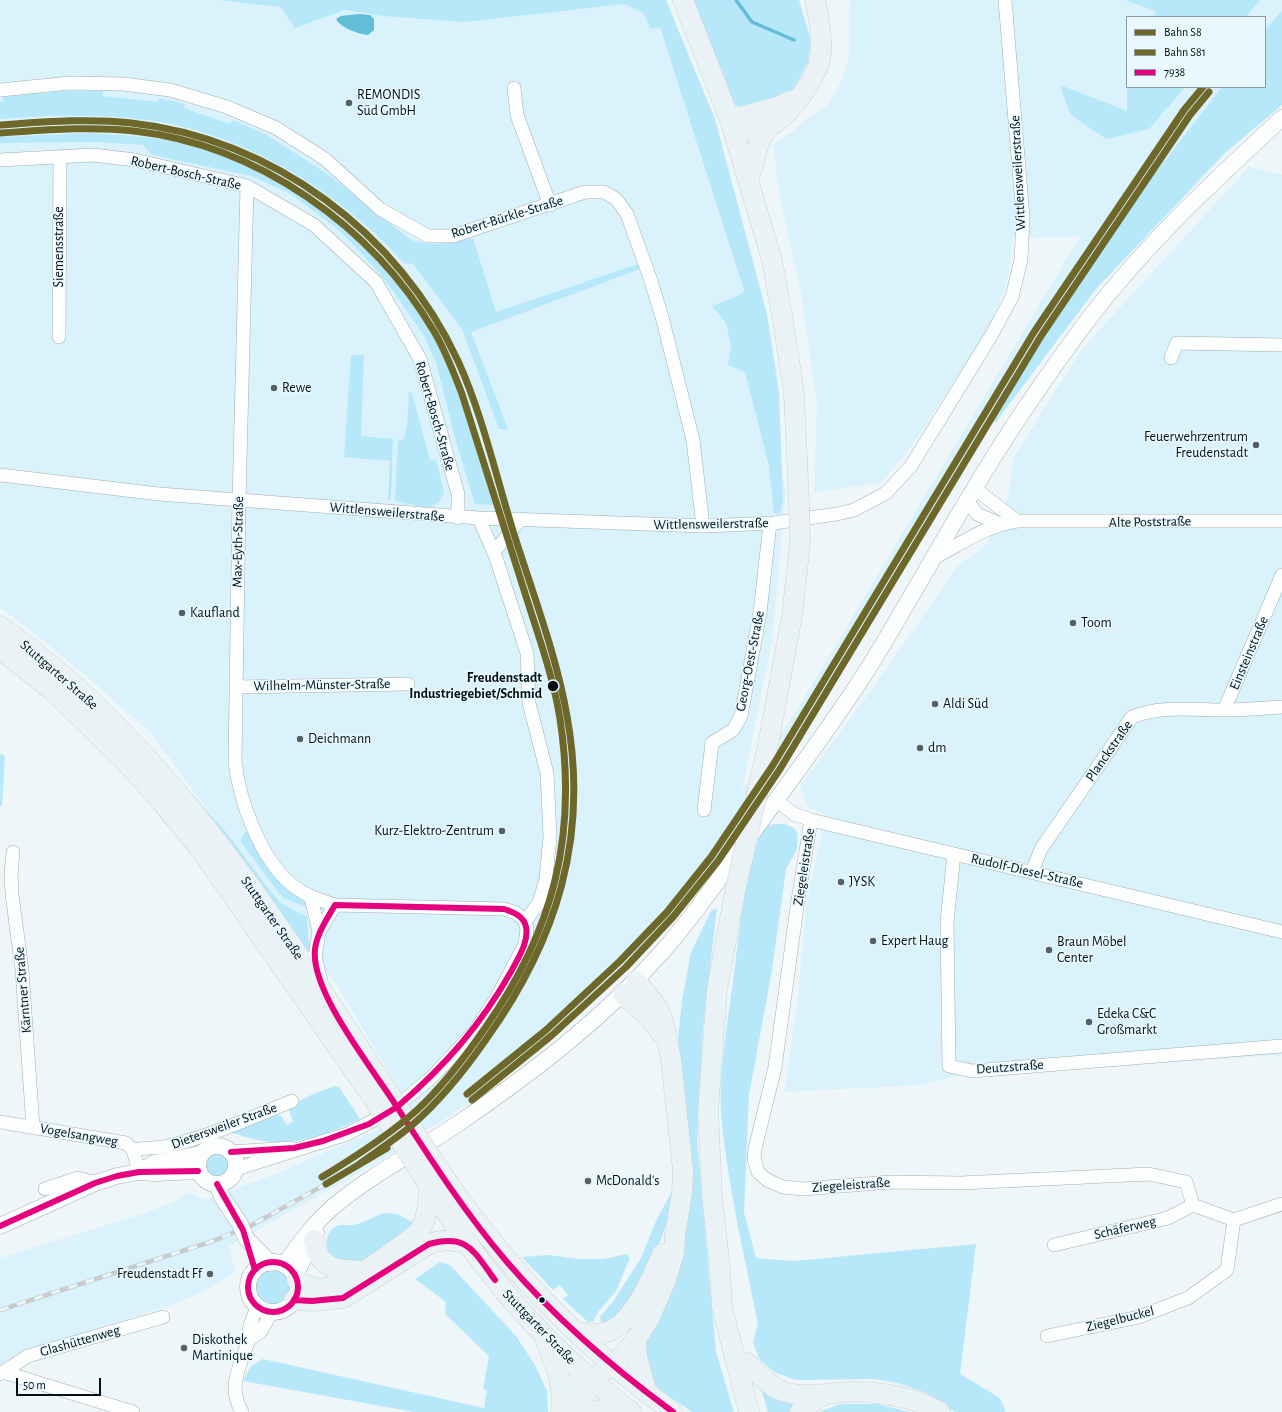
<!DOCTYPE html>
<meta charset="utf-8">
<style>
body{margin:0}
#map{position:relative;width:1282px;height:1412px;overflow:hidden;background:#eef6f9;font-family:"Alegreya Sans",sans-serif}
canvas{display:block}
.legend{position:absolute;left:1126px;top:16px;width:140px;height:72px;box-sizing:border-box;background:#e9f8fe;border:1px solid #8d9ba1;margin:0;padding:5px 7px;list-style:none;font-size:12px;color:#031015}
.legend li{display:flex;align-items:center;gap:8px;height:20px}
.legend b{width:20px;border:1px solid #8d9ba1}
.scale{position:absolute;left:16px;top:1378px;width:85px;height:18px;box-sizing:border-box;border:2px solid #031015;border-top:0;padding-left:5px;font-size:12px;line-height:14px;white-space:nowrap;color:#031015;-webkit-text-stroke:3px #e9f8fe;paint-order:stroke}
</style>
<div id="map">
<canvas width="1282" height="1412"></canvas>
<ul class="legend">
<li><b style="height:5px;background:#6d682a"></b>Bahn S8</li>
<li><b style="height:5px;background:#6d682a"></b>Bahn S81</li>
<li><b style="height:5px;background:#e5007d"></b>7938</li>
</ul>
<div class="scale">50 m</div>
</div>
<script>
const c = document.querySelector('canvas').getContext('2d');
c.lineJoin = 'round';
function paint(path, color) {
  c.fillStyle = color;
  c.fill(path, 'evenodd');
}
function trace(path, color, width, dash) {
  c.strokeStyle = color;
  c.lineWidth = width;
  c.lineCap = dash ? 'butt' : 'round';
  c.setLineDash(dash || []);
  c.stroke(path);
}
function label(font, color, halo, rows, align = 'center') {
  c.font = font + ' "Alegreya Sans",sans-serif';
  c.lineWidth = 3;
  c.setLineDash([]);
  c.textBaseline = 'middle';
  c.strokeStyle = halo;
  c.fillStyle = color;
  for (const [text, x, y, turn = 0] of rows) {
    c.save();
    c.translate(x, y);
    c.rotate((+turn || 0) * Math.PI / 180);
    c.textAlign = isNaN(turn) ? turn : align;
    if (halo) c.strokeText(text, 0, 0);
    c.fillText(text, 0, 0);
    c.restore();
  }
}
paint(new Path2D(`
 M0,0H652L751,315L786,493L772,639L742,790L793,716L1080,237L1013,238L1008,279L989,328L909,450L881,483L814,492L817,404L801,293L780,198L773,145L826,106L841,82L849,58L850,0H1125L1155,11V17H1127V87H1222L1148,182L992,415L810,724L678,912L532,1053L469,1103L383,1159L229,1246L235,1272L200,1293L172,1305L21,1352L0,1367V1258L145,1213L178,1200L189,1192L205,1200L276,1174L381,1128L410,1107L336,984L151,733L92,681L27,627L0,608Z
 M1259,0H1282V11L1265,30V17H1245Z
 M1249,167L1282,175V1055L954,1076L922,1085L785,1092L798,995L807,899L826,815L808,808L800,786L875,685L958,566L987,544L1008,498L1014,457L1081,350Z`), '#daf2fb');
paint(new Path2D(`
 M220,0H666L715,119L767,314L779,392L783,501L780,514L774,513L769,466L745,372L728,365L731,346L726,323L712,306L738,296L744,291L660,27L651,29L643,13L624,4L464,22L383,16L345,10L295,28L280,7Z
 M687,0H799L811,41L808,62L794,89L782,97L748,110L730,103Z
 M1125,0H1260L1246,17H1155V11Z
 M1282,11V105L1225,153L1096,289L995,423L992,415L1148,182L1222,87H1265V30Z
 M1060,85L1127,111V87H1185L1149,129L1106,139L1070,114Z
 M67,91H103V96L158,102L159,98L185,104L184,108L230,124L233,120L265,134L326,173L411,240C437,248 448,241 473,238L496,312L638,264L640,269L471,332L508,429H499L462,329L413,264L404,263C338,190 238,129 139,119C92,114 47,115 0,119V102H3V96Z
 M90,133C117,135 145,136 171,141C307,169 406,261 460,386C477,424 482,466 494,505L475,504L456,442L436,362L423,334L386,281L364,256L339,230L291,194L251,176L152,155L143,145L96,142L0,143V137Z
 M351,355H364L361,436L393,439L391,500H388L390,461L344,457Z
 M409,392L412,393L430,461L436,460L444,492L439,502L428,508L395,501L398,441L404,439L407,425Z
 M149,746L225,831L279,902L307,917L308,938L313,955L312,960Z
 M0,754L5,755L2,806H0Z
 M773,824H784L794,828L798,835L797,849L786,869L772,970L749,1095L744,1212L756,1258L793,1261L976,1244L960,1374L1000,1398L1006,1412H955L926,1393L898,1383L875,1379L795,1380L774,1372L759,1359L753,1342L758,1324C745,1259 729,1191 722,1125C717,1072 729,1018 735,965C741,919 745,872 763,829Z
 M246,831L285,888L307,904V908L282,897L241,842V838Z
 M717,908L703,1028L697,1139L716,1352L734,1412H692L659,1389L648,1377L643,1337L671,1283L680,1094L678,1037L682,1001L691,952L711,911Z
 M335,1086L339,1087L360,1119C335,1131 305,1143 277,1142C260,1142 244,1136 228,1132L274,1114L281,1116L287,1125L293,1121L289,1110C294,1100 324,1090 335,1086Z
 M204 1165a12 12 0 1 1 24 0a12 12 0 1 1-24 0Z
 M672,1191H676L673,1206L656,1253L625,1315L604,1326L601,1322L600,1317L614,1300L641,1258L656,1221Z
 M385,1213L397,1214L418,1225L413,1230L358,1263L333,1265C328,1252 320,1235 337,1226C342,1224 348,1226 353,1225C364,1223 374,1216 385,1213Z
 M626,1254L630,1258L616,1291L598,1312L593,1322H588L563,1299L568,1295L560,1285L553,1290L522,1257L549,1255L578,1259H604Z
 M440,1262L450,1265L516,1336L535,1365L547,1391L548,1412H414L243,1381L251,1366L263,1359L484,1408L487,1391L483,1389L489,1356L445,1314L446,1302L415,1279Z
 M255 1288a18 18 0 1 1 36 0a18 18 0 1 1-36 0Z
 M761,1389L800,1402L791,1412H768Z
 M840,1404H878L909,1412H819Z`), '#b6e8fa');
paint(new Path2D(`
 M359,14L370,15L374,19V30L368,35C358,34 341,28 336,19L341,16Z`), '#62bdd7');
trace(new Path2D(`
 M736,0L752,22L794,40`), '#62bdd7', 3.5);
const minor = new Path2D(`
 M514,88L517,115L550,205
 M0,90L70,83L123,84L170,90L227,107L276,128L325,159L380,209L428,236H453L585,192H604L616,199L627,214L650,278L662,317L693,440L703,526
 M0,160L93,155L135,160L247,186L314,225L376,282L420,359L458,494V518
 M59,337L60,157
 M1171,358L1177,343L1282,345
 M0,475L159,494L479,518L703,526L774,523L837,514L854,510L886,493L911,466L991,336L1012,297L1021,260L1023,217L1005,0
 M974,488L1017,521
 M967,500L977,514L1000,524
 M479,518L496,558L527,653L529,703L547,773L550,836L546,879L539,903L525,921
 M494,552L520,520
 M934,558C964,542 983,527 1017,521H1282
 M236,687L408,684
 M1224,710L1282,575
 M776,800L794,814L811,820L1282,932
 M704,810L712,743L733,730L741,716L760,613L770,523
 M811,820L798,900L775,1067L755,1149L754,1159L758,1172L767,1180L783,1187L804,1189L890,1182L961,1183L1149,1174L1186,1182L1193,1205
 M13,852L11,874L12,894L22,970L33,1127
 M954,854L947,922L949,1066L972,1071L1282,1046
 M1032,872L1041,849L1132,717C1161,705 1192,710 1223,710C1243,710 1263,708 1282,707
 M311,897L319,932
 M321,981L315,957L319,932L335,905
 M0,1122L126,1143L133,1150L139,1172
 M133,1150C146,1147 159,1149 172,1145C213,1135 253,1117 292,1101
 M231,1152L291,1148
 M236,1169L347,1134L390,1112L433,1076L475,1031L497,997L525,944L527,929L525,921L516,913L504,909L335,905C319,900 304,895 291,884C260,858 239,800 235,761L239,501L247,186
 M45,1189L78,1178L95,1183
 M1193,1205L1234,1220L1282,1204
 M1054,1245L1168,1218L1193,1205
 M1047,1336L1139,1317L1188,1298L1227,1270L1234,1220
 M249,1340L261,1331L272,1312
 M3,1372L133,1412
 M0,1374L28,1356L163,1317
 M242,1412C227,1387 240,1366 248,1342C250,1337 249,1332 250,1326C252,1319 255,1313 257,1306`);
const tertiary = new Path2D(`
 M198 1165a19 19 0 1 1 38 0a19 19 0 1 1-38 0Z
 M139,1172L154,1163L200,1154
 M217,1184L222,1197L240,1224
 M0,1226L95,1183L117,1176L139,1172L155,1173L198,1171
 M246,1238L270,1263
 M248 1287a25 25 0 1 1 50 0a25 25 0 1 1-50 0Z
 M284,1265C299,1244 314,1223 334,1206C371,1175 416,1152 456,1125C532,1073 601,1021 662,952C695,915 722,874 751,835C791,779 834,723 871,664C906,607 938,548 973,491C1003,440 1036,391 1071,343C1131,258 1206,188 1282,118
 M295,1276L316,1233`);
const primary = new Path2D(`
 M683,0L730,120L772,260L783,321L794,393L799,502
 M730,120L777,107L793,100
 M733,130C745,130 759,132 770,126C790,115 820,75 821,52C822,34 819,17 815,0
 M749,179L760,140L769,126
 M0,626C167,744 277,921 386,1089
 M0,649L53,691L123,759L159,799L201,850L373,1098
 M768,745L792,616L800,544
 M735,892L717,989L708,1112L712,1197L720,1269L722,1307L749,1412
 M623,994L649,1017L661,1033
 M434,1162C499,1260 577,1344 673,1412
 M420,1171C468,1251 524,1324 596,1383C608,1393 619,1403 631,1412
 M314,1240C319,1270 336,1270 362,1271
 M297,1280C302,1283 309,1286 314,1288C343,1293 394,1250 417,1234C428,1219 428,1204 429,1186
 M294,1300L312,1301L343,1298L429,1244C444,1239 453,1240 467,1244
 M576,1332C584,1333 595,1335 603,1333C632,1328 652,1278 662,1254
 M636,1340L637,1356L647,1394
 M546,1341L559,1377L562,1399
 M747,1363C757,1373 767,1384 780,1390C802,1400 830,1392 852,1392C883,1392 914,1397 940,1412
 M561,1412L562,1399L574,1384L591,1379L613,1366L636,1340L649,1319L666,1280L674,1253L675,1235L682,1193L683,1170L671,1060L663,1020L658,1008L636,981
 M576,1412L590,1387L591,1379
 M594,1412L610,1408L628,1409
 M800,1412L804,1407L826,1394`);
trace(minor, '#a3adb1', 14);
trace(tertiary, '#a3adb1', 17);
trace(primary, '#cbd1d2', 21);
trace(minor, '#fcfefe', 13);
trace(tertiary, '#fcfefe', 16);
trace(primary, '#eaf2f5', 20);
const rail = new Path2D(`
 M0,1310L213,1241L250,1226L326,1184`);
trace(rail, '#c8cbcc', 4.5);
trace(rail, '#e9f8fe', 3, [9]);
const tertiaryBridge = new Path2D(`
 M240,1224L246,1238`);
const primaryBridge = new Path2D(`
 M799,502L800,544
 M735,892L768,745
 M386,1089L434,1162
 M373,1098L420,1171`);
trace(tertiaryBridge, '#a3adb1', 17, []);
trace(primaryBridge, '#cbd1d2', 21, []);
trace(tertiaryBridge, '#fcfefe', 16);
trace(primaryBridge, '#eaf2f5', 20);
trace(new Path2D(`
 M335,905L504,909C513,912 524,916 526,927C529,942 518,958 512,970C481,1025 445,1066 397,1107C374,1070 310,992 315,949C317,933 327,919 335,905Z
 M397,1107C431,1160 466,1214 507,1262C556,1319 613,1368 673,1412
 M231,1152L294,1148L323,1141L369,1124L397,1107
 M217,1184L243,1230L255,1270
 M0,1226L95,1183L117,1176L139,1172L198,1171
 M248 1287a25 25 0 1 1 50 0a25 25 0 1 1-50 0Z
 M294,1300L312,1301L343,1298L429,1244C468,1233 474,1252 495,1280`), '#e5007d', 6);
trace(new Path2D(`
 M0,125C43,122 88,118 131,123C272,138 399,233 458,361C483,416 496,477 514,534C533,594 556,654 567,716C589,837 557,940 487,1038C465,1070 440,1101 411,1126C394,1140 376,1152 358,1165
 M467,1094L546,1030L620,961L667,912L711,857L773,765L1034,332L1184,110L1203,87
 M326,1184L387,1148`), '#6d682a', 7);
trace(new Path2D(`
 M1,133C45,130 90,126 134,131C258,145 372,226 435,333C446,352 454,373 462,394C483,459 503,525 524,590C537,632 553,675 560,719C578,836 553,932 485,1028C465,1057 443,1086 417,1110C388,1136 355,1157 322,1177
 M472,1100L551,1036L626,967L673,917L718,861L780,769L1041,336L1190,115L1209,92`), '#6d682a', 7);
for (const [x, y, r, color] of [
 [349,103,4,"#556065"],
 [274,388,4,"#556065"],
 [1256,445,4,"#556065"],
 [182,613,4,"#556065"],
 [1073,623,4,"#556065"],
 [553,686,6,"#031015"],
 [935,704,4,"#556065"],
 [300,739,4,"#556065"],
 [920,748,4,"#556065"],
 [502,831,4,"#556065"],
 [841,882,4,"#556065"],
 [873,941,4,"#556065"],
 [1049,950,4,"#556065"],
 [1089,1022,4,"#556065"],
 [588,1181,4,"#556065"],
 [210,1274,4,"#556065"],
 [542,1300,3.5,"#031015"],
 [184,1348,4,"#556065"]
]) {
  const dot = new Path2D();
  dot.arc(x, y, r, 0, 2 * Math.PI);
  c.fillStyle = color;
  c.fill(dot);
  trace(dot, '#e9f8fe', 1.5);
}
label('14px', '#031015', '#e9f8fe', [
 ["REMONDIS",357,95],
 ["Süd GmbH",357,111],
 ["Rewe",282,388],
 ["Feuerwehrzentrum",1248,437,"right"],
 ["Freudenstadt",1248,453,"right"],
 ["Kaufland",190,613],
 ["Toom",1081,623],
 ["Aldi Süd",943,704],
 ["Deichmann",308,739],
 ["dm",928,748],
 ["Kurz-Elektro-Zentrum",494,831,"right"],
 ["JYSK",849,882],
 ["Expert Haug",881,941],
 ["Braun Möbel",1057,942],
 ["Center",1057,958],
 ["Edeka C&C",1097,1014],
 ["Großmarkt",1097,1030],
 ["McDonald's",596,1181],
 ["Freudenstadt Ff",202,1274,"right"],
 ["Diskothek",192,1340],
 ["Martinique",192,1356]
], 'left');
label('14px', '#031015', '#e9f8fe', [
 ["Robert-Bosch-Straße",186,173,13],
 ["Wittlensweilerstraße",1018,173,-93],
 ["Robert-Bürkle-Straße",507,217,-17],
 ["Siemensstraße",59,247,-90],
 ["Robert-Bosch-Straße",435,416,74],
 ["Wittlensweilerstraße",387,512,5],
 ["Alte Poststraße",1150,522,-1],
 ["Wittlensweilerstraße",711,524,-1],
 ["Max-Eyth-Straße",238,542,-89],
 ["Einsteinstraße",1249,653,-67],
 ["Georg-Oest-Straße",750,661,-79],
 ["Stuttgarter Straße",59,675,41],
 ["Wilhelm-Münster-Straße",322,685,-1],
 ["Planckstraße",1109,751,-55],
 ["Ziegeleistraße",804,867,-81],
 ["Rudolf-Diesel-Straße",1027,871,13],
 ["Stuttgarter Straße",272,918,55],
 ["Kärntner Straße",23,990,-95],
 ["Deutzstraße",1010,1067,-4],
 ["Dietersweiler Straße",224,1126,-20],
 ["Vogelsangweg",79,1135,10],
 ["Ziegeleistraße",851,1185,-4],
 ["Schäferweg",1125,1228,-13],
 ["Ziegelbuckel",1120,1319,-14],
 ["Stuttgarter Straße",539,1327,46],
 ["Glashüttenweg",80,1341,-16]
]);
label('bold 14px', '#031015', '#e9f8fe', [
 ["Freudenstadt",542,678],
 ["Industriegebiet/Schmid",542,694]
], 'right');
</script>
